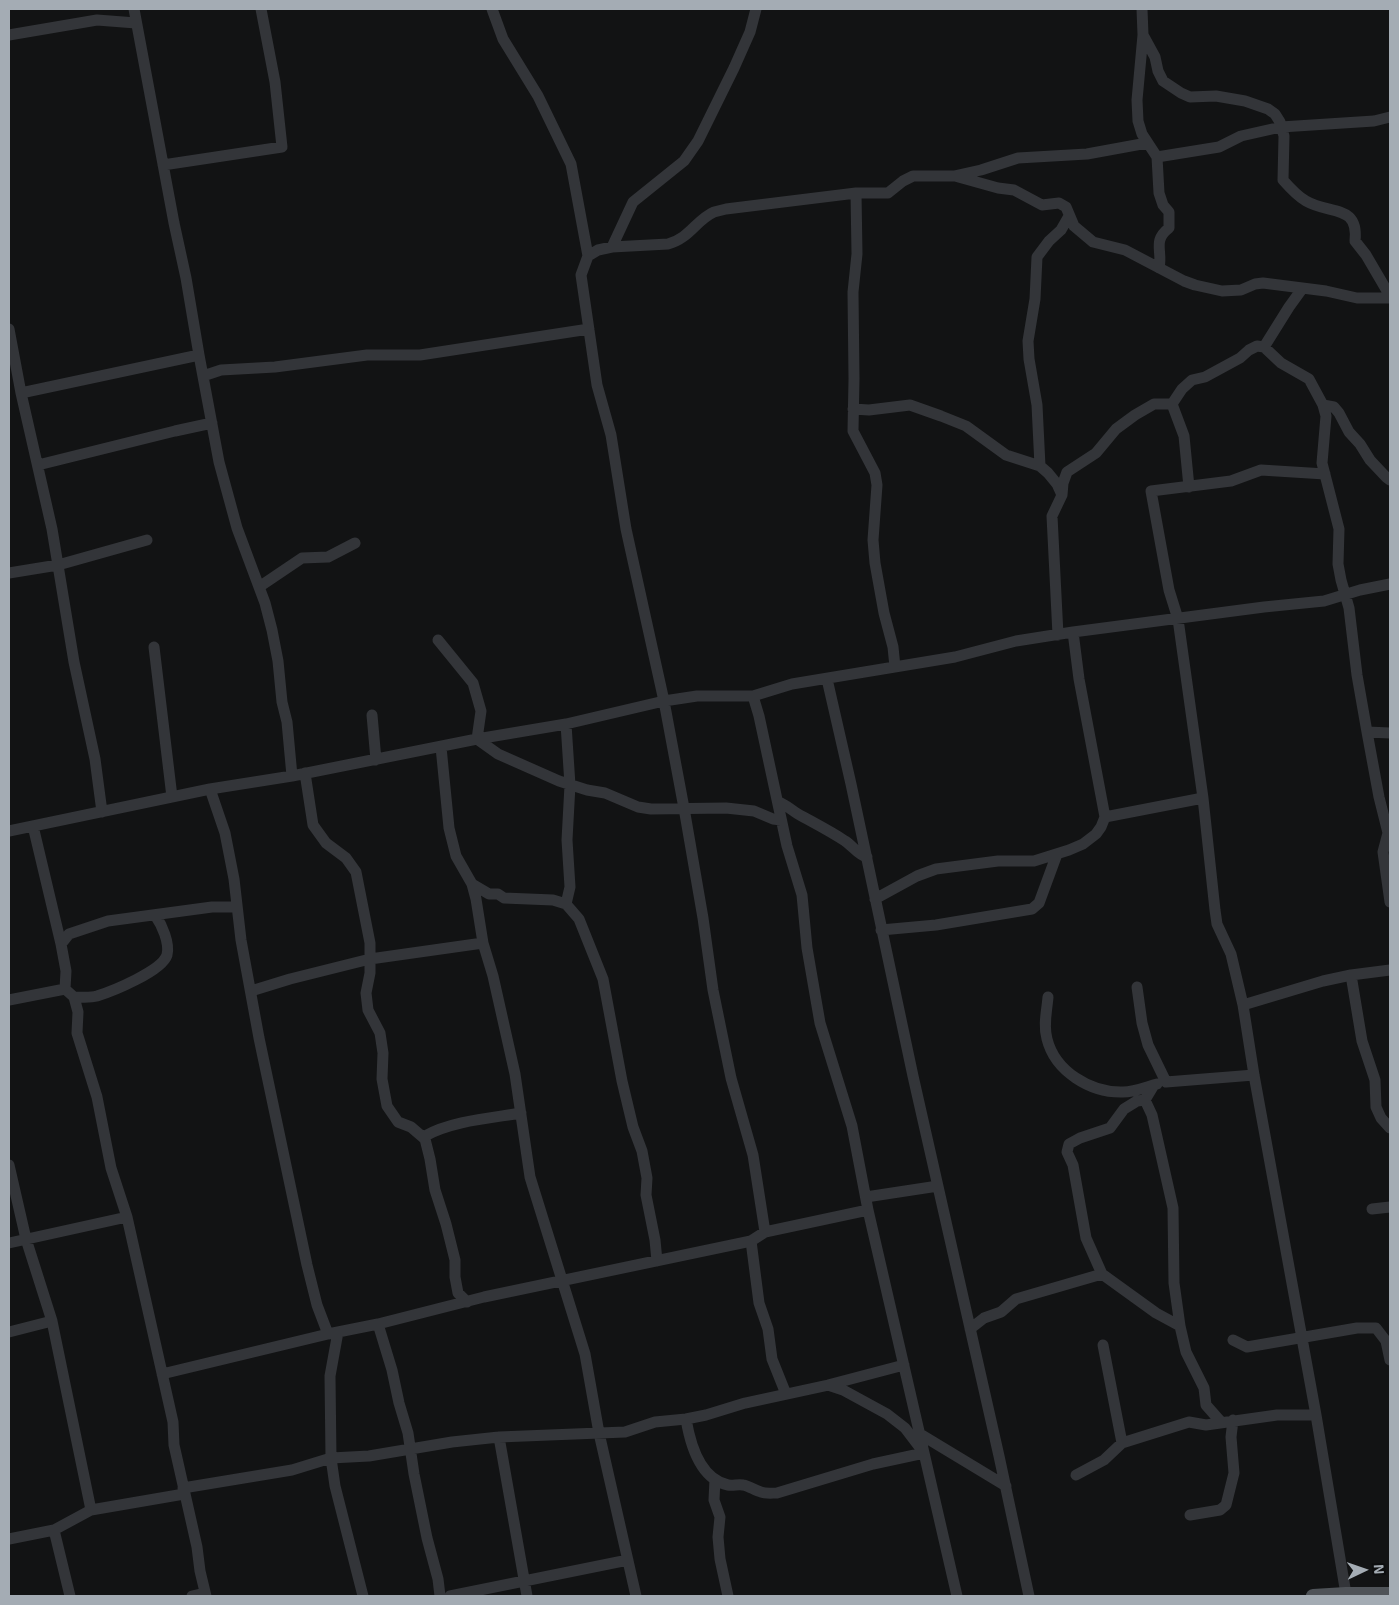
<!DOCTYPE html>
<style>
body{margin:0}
#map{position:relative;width:1399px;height:1605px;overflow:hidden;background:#121314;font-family:"Exo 2",sans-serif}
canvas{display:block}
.frame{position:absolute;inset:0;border:10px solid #a4acb4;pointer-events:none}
.north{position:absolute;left:1339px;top:1545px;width:50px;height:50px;-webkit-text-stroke:4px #0d0e0f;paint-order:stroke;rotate:87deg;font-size:14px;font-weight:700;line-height:20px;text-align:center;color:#a4acb4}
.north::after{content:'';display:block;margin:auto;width:18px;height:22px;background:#a4acb4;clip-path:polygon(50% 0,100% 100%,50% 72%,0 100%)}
</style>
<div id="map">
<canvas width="1399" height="1605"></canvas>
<div class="frame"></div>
<div class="north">N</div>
</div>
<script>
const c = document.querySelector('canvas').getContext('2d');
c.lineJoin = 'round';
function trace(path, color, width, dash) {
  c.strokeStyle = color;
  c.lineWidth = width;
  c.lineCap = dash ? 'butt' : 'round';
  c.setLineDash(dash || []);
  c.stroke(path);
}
trace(new Path2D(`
 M134,9L174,223L186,278L199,355L219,462L237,528L265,603L272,630L278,661L282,702L287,722L292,776
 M492,9L503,39L538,96L571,164L588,256
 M1142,9L1143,35L1155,57L1158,71L1163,81L1181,93L1190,97L1216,96L1245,101L1268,109L1275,114L1280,122L1284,136L1283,180C1290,188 1297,196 1306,201C1330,215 1359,204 1355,241L1366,255L1390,296
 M9,35L97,20L136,23
 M1143,35L1137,100L1138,121L1142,134L1157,157L1159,193L1163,205L1169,212V228C1152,241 1163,251 1159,268
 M1157,157L1219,147L1241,136L1281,127L1374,121L1390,117
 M163,165L282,147L275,82L261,9
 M955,176L998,188L1014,190L1042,205L1059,203L1066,207L1074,226L1093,242L1125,250L1184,281L1195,285L1222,291L1241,290L1255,284L1263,283L1326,291L1357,298H1390
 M856,193L857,254L853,292L854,379L853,431L875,473L877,485L873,540L875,563L884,613L893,647L895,667
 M612,247L633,202L684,161L698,141L734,68L750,32L756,9
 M9,329L21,393L52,529L74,662L95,759L102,812
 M1264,347L1289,307L1302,289
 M203,376L221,370L275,367L367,355H420L589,329
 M21,393L199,355
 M1172,404L1182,389L1192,380L1205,377L1240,358L1249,350L1257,346L1264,347L1281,363L1309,379L1323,405L1326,416L1322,463L1339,529L1338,564L1341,580L1349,608L1357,675L1367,732L1379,797L1388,833L1383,852L1390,902
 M1172,404L1184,436L1189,487
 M1323,405L1334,407L1339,413L1349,432L1360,444L1370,460L1386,477L1390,480
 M853,409L869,410L910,405L941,416L966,426L1006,455L1040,466L1048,473L1057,484L1062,495
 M38,465L175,431L212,423
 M1040,466L1037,405L1029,359L1028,341L1035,299L1037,257L1049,241L1061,230L1069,216
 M1325,474L1261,470L1231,481L1151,491L1169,590L1178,619L1203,798L1215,910L1217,924L1231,954L1243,1005L1254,1075L1316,1415L1346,1594
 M9,573L58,565L147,540
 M259,587L302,558L328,557L355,543
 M1058,635L1052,516L1062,495L1063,483L1067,472L1096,453L1116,429L1135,415L1154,404H1172
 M438,640L473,683L481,711L477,739L498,754L559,781L587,790L605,793L638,807L651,809L726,808L754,811L773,819L781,820
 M154,647L172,797
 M827,679L851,784L913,1076L999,1456L1029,1596
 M753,696L759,716L787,846L802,895L807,948L820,1023L852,1126L868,1210L957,1596
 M372,715L376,760
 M566,724L570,785L567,840L570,887L566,904
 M1367,732L1390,733
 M441,747L449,828L456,856L472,884L476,899L483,943L493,976L515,1074L530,1177L585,1354L599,1433L636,1596
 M305,773L313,825L326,843L346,858L356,872L370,943V973L366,993L368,1010L380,1033L383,1053L382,1079L387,1106L398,1122L411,1127L425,1139L430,1159L435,1190L446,1224L455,1260V1277L458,1293L467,1302
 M210,789L225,833L234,879L241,940L259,1038L307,1265L317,1305L328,1334
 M778,802C787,805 791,810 798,814C814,823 830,831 845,841C853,846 858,855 867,857
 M1105,817L1203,798
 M33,826L61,944L66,971L65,989L74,997L78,1012L77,1033L97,1097L111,1168L127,1217L173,1422L174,1445L197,1547L200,1571L206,1596
 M9,831L210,789L292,776L477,739L566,724L664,701L697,696H753L792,684L955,657L1016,641L1073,632L1264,607L1324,601L1360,590L1390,584
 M472,884L489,894H498L504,898L553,900L566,904L579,919L603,979L622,1081L633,1127L642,1151L647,1178L646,1195L655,1240L657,1261
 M875,899L917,876L936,869L998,861H1034L1069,850L1083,844L1096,834L1101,827L1105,817L1079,679L1073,632
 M881,930L936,925L1032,909L1039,903L1057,854
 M61,944L69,934L108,921L212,907H237
 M1351,975L1362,1041L1375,1080L1376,1107L1381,1118L1390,1128
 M1137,987L1142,1023L1148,1045L1166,1082L1254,1075
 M251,991L290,979L370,959L483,943
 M74,997C82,997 90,998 97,996C113,991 162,971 167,955C170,943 162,925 155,915
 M1048,997C1047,1010 1043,1025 1047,1039C1055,1071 1090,1093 1123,1092C1134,1092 1146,1087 1157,1084
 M9,1000L65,989
 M1243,1005L1323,981L1351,975L1390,970
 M1145,1100L1152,1115L1173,1208L1174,1283L1180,1326L1186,1352L1204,1388L1206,1405L1221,1422
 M425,1139V1136C451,1121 491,1118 521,1113
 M9,1165L26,1239L52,1321L91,1510
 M866,1197L938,1186
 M1372,1209L1390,1207
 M765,1232L753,1155L731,1078L713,990L703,918L684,808L664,701L626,529L611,435L597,385L581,275L588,256L598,250L612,247L668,244C690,238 696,220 714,212C718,211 722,210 726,209L856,193H888L903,181L913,176H954L981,170L1018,158L1087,154L1147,143
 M751,1241L759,1303L768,1329L772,1359L786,1394
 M9,1243L127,1217
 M1102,1274L1156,1313L1180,1326
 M378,1324L392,1370L399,1403L408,1433L414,1474L427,1538L438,1579L440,1596
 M970,1329L984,1318L1001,1312L1016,1299L1102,1274L1086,1238L1073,1165L1067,1152L1069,1144L1080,1138L1110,1128L1124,1109L1137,1101L1145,1100L1154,1085
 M9,1332L52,1321
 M338,1332L330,1376L331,1458L335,1486L363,1596
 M1233,1340L1247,1347L1357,1328H1376L1386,1341L1390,1360
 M1103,1345L1122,1443
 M162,1374L328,1334L378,1324L484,1297L751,1241L765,1232L868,1210
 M686,1419C690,1443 700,1479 728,1485C733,1486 738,1484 743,1485C750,1486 755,1491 761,1492C766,1494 772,1493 777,1493L873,1464L924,1453L905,1428L887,1414L843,1390L828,1385
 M920,1434L1006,1486
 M499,1437L527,1596
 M1076,1475L1104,1460L1122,1443L1189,1422L1206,1425L1277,1415H1316
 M715,1479L714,1500L720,1517L718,1537L720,1559L728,1596
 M183,1488L292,1470L331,1458L369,1456L452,1442L499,1437L625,1432L655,1422L686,1419L706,1415L745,1403L828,1385L904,1365
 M1190,1515L1220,1510L1226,1505L1234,1473L1231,1437L1233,1420
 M54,1530L70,1596
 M9,1539L54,1530L91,1510L184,1494
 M192,1596L205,1593
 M450,1596L628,1560`), '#333539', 11);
trace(new Path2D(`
 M1313,1596L1346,1594H1390`), '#4f5358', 14);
</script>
